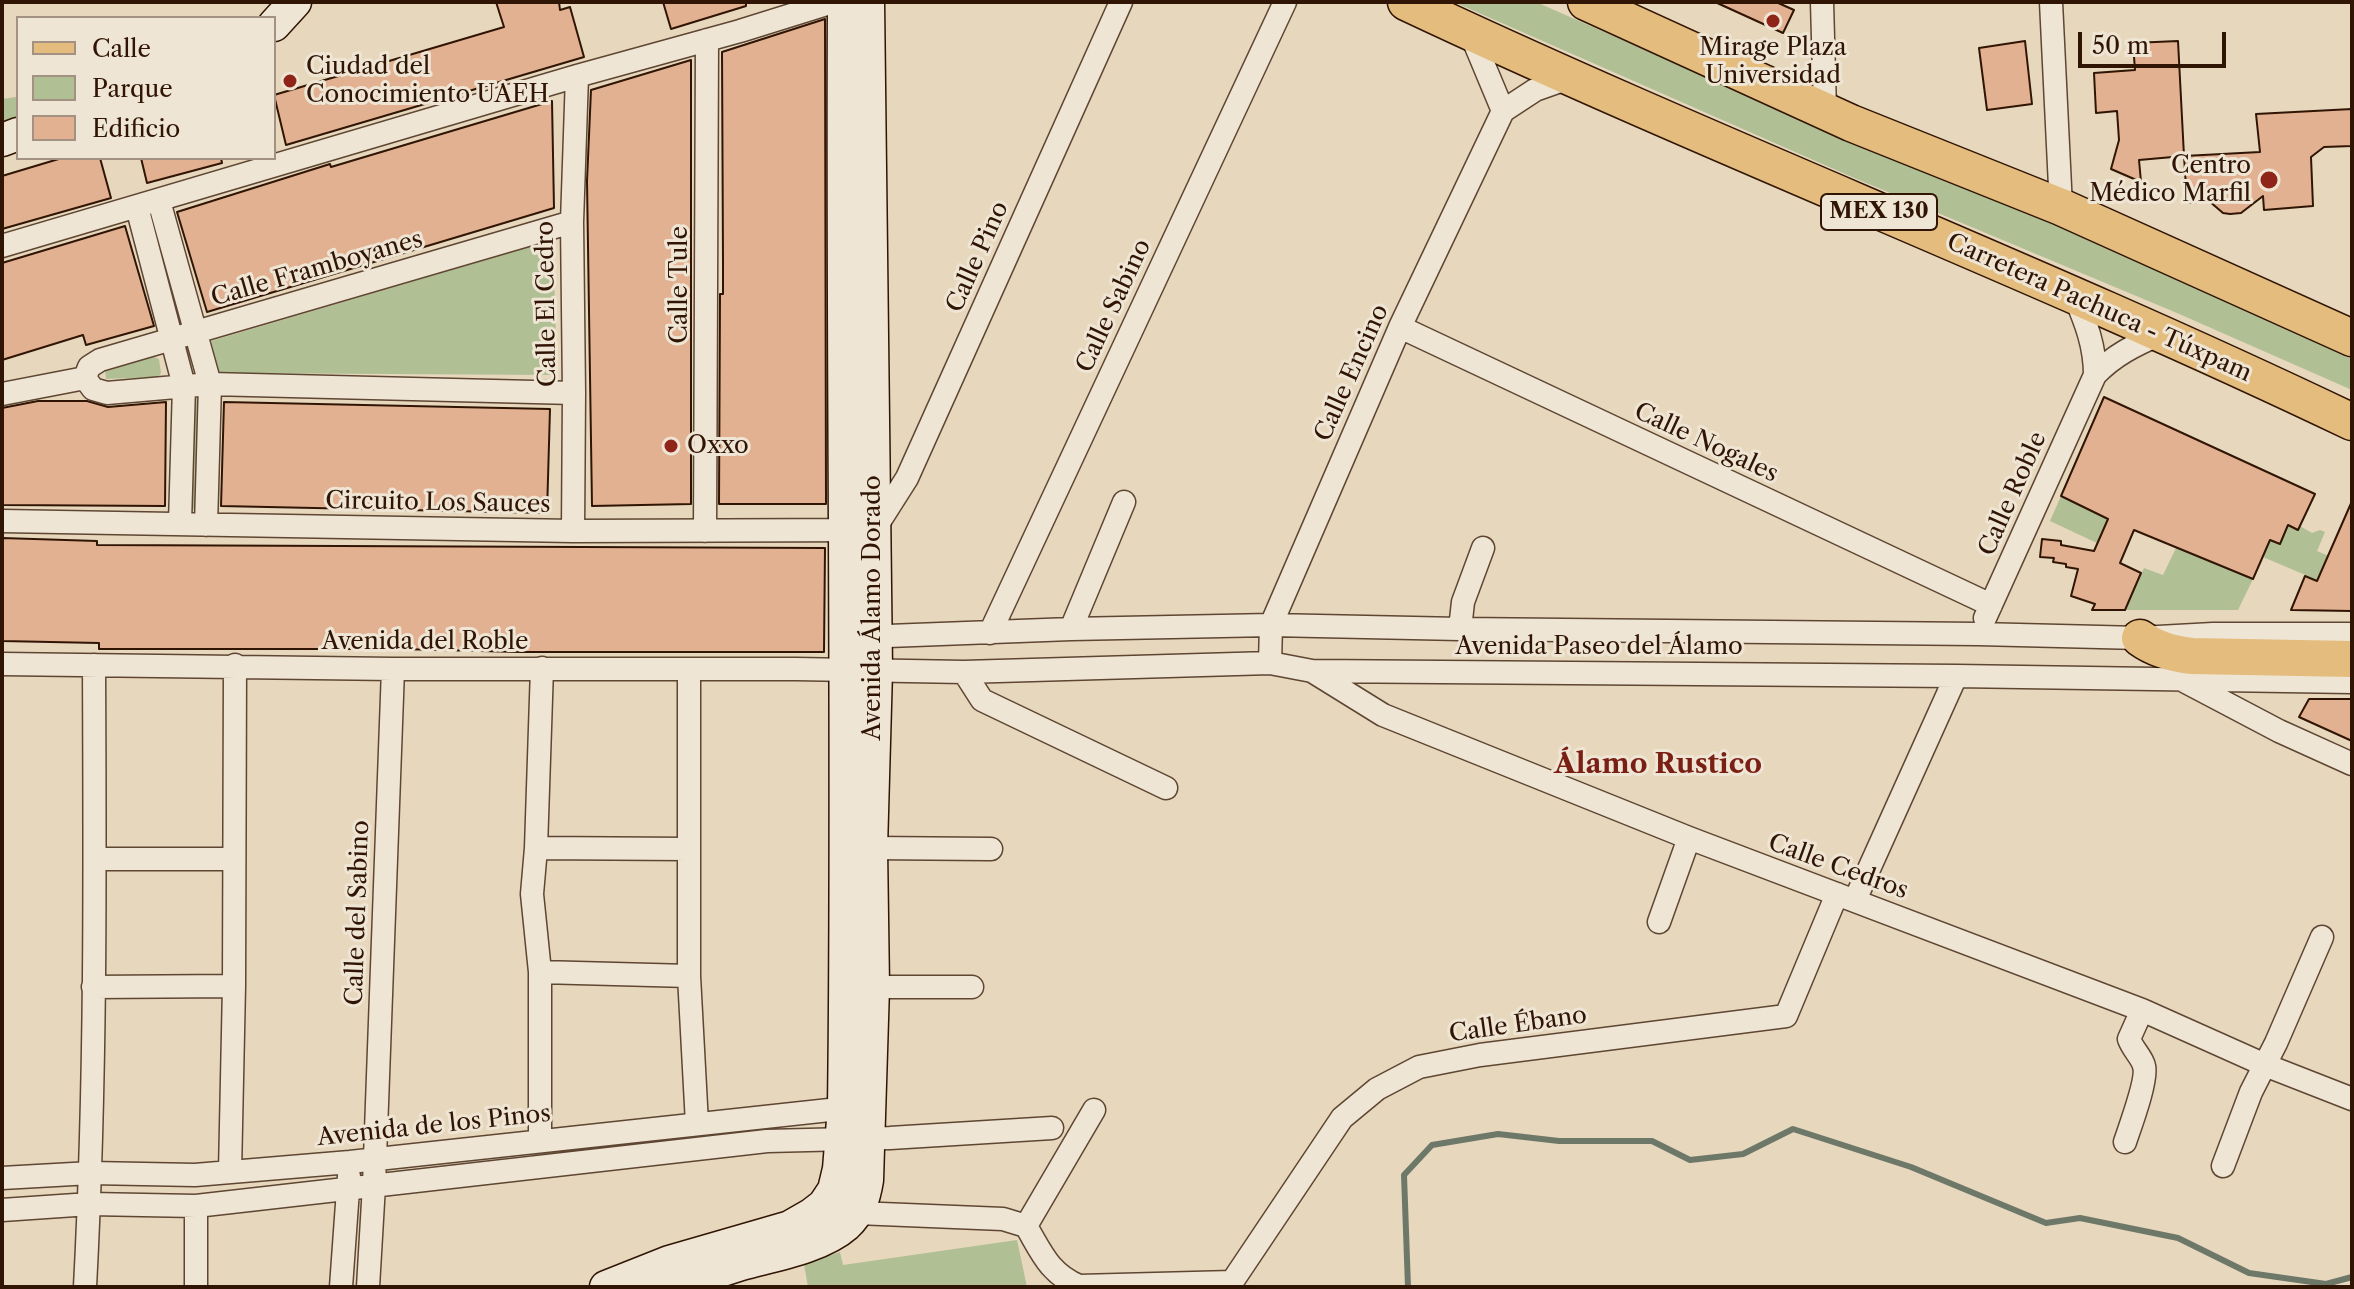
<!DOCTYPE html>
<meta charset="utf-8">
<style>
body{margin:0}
#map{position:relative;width:2354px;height:1289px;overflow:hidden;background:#e6d7bd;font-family:"Libre Caslon Text",serif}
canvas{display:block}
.frame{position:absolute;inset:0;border:4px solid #311504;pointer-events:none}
.legend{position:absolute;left:16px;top:16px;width:260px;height:144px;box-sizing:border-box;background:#efe5d4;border:2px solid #a39281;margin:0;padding:10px 14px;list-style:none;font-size:24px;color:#311504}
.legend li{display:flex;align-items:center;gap:16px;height:40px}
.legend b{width:40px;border:2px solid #a39281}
.scale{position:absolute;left:2078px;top:32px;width:148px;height:36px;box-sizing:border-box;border:4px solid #311504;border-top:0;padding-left:10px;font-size:24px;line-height:28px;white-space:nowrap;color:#311504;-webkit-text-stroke:6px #efe5d4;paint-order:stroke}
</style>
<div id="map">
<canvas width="2354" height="1289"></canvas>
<div class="frame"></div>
<ul class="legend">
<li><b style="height:10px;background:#e3bc7e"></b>Calle</li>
<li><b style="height:22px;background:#b1bf94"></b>Parque</li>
<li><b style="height:22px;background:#e1b191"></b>Edificio</li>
</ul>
<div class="scale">50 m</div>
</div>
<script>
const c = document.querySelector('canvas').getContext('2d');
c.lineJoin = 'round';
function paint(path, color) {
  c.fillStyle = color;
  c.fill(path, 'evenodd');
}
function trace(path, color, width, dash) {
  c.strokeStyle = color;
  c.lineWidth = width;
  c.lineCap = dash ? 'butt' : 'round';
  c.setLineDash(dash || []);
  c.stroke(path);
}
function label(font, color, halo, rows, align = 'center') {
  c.font = font + ' "Libre Caslon Text",serif';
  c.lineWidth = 6;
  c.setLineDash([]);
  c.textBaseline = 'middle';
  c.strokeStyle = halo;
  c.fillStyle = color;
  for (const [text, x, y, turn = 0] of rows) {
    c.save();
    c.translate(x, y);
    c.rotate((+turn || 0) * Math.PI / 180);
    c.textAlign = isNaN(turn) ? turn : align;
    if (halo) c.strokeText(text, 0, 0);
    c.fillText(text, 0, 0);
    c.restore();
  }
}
paint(new Path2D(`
 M1454,2H1536L1872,150L2030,212L2352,354V390L2177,313L1852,177Z
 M16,97L18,116L2,122V99Z
 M553,240L557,375L219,373L211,341Z
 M154,357L159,359L161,373L158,377L106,379L105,370Z
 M191,395L199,396L196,509H188Z
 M2061,496L2108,519L2097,543L2050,521Z
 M2288,525L2298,529L2300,526L2312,533L2320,530L2325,532L2317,551L2343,562L2345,592L2263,557L2270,540L2280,544Z
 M2176,548L2253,579L2238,610H2125L2144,568L2163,575Z
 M1017,1240L1027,1287H808L804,1264L840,1252L843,1265Z`), '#b1bf94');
trace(new Path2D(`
 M1408,1287L1404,1175L1432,1145L1498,1134L1559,1141H1652L1690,1160L1743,1154L1793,1129L1911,1167L2046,1223L2080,1218L2178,1238L2249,1273L2326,1284L2352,1277`), '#6e7869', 6);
const building = new Path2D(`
 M496,2H559L560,10L570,7L584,57L286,145L274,95L504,27Z
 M663,2H746V6L671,29Z
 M1715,2H1776L1794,10L1783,33Z
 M825,19L826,504H719L720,294H723V262L722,52Z
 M2025,41L2032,104L1987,110L1979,48Z
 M2178,41L2184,156L2139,160L2141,182L2111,169L2119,140L2117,111L2096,113L2094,73L2135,70L2133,43Z
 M691,60V504L592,506L587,181L591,90Z
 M552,101L554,208L207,312L177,212L330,164L331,167Z
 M2352,109V146L2324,147L2311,157L2313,206L2264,210L2263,196L2241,213L2230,214L2223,213L2209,201L2187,203L2184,156L2260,152L2256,114Z
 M62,158H100L111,198L2,229V176Z
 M141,158H221L222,163L147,183Z
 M125,226L154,326L86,345L83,335L2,360V263Z
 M2104,397L2315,494L2298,530L2288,525L2280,544L2270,540L2253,579L2134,530L2120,563L2141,573L2125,610H2092L2095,604L2071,596L2078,569L2066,567V564L2053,562L2054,558L2040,557L2042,539L2061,541V545L2094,551L2108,519L2061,496Z
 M38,401H87L108,407L166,402L165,506L3,505L2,408Z
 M224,402L550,409L547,513L221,506Z
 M2352,501V611L2291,610L2305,576L2317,581Z
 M2,538L97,541V545L825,548L824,652H521L399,649H99V643L2,641Z
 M2309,699H2352V741L2299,717Z`);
paint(building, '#e1b191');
trace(building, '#311504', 2);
const street = new Path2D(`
 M1822,2L1825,110
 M2051,2L2061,207
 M1470,32L1503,111
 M159,201L210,384L206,525
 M137,207L184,386L180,523
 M2,246L577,76L740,31L833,2
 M2075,297C2086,323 2095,346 2095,375
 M1400,327L1991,605
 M85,378L89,367L100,360L572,222
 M85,378L93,389L107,393L210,384L574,393
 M2,394L85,378
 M2,521L573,531L874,530L907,478L1121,2
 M573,531L574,393L572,222L577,76
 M705,531L707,40
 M1985,618L2095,375C2114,355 2135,345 2160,334
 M1071,629L1124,502
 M1460,629L1463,602L1483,548
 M990,633L1285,2
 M862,637L1071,629L1271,625L1460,629L1978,634L2140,638L2213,634H2352
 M1270,663L1271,625L1400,327L1503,111L1535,90L1569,78
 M2,664L393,669H796L964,672L1270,663L1312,671L1956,676L2352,682
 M689,669V976L697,1124
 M1312,671L1383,715L1689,838L2142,1010L2265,1065L2352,1099
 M964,672L982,700L1166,788
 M2184,681L2279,731L2352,764
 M536,848L688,849
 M871,848L991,849
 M95,859H233
 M1855,900L1956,676
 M1659,922L1689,838
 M540,972L689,976
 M93,987L234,986
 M873,987H972
 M540,1141V972L532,894L536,848L542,668
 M2125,1142C2130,1127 2148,1079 2144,1066C2142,1057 2133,1050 2129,1039L2142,1010
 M2223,1166L2251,1092L2276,1043L2322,937
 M230,1172L234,986L235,665
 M2,1178L91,1173L195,1175L350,1162L857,1107
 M2,1210L90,1204L196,1206L767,1141L890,1138L1052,1128
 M845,1210L857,1213L1003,1219L1026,1226C1042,1253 1049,1273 1079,1286L1232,1282
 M1026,1226L1094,1110
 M85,1287C96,1080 95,872 94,665
 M196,1287V1206
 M341,1287L349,1176
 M368,1287L374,1185L393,669
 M1232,1287V1282L1342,1118L1377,1089L1419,1067L1480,1055L1786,1016L1837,894`);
const secondary = new Path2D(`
 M274,25L295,2
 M2,140L18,134
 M606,1287L669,1262L790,1227L811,1215L824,1205L834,1190L839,1169L844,1108C849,739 842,371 844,2
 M670,1287C694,1279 717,1272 741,1264C774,1255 821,1247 846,1225C860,1212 864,1198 867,1180L873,987L871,848L876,670L868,2`);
const primary = new Path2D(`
 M1406,2C1718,149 2041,273 2352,422
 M1586,2L1851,123L2061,207L2352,338
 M2140,638C2155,649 2174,654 2192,656L2352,659`);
trace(street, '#5e4632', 25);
trace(secondary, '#311504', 35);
trace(primary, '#311504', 39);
trace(street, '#efe5d4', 22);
trace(secondary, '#efe5d4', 32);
trace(primary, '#e3bc7e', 36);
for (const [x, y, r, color] of [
 [1773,21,8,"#8f2418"],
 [290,81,8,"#8f2418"],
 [2269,180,10,"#8f2418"],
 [671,446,8,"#8f2418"]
]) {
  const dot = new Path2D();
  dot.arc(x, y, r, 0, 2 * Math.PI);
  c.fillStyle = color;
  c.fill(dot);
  trace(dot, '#efe5d4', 3);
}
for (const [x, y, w] of [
 [1879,212,116]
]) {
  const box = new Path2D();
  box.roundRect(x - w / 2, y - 18, w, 36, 6);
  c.fillStyle = '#efe5d4';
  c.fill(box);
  trace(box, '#311504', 2);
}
label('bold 22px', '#311504', null, [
 ["MEX 130",1879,212]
]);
label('24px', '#311504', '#efe5d4', [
 ["Mirage Plaza",1773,48,"center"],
 ["Universidad",1773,76,"center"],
 ["Ciudad del",306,67],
 ["Conocimiento UAEH",306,95],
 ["Centro",2251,166,"right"],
 ["Médico Marfil",2251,194,"right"],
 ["Oxxo",687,446]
], 'left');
label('24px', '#311504', '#efe5d4', [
 ["Calle Pino",978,257,-66],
 ["Calle Framboyanes",317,269,-16],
 ["Calle Tule",680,285,-90],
 ["Calle El Cedro",547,304,-91],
 ["Calle Sabino",1114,306,-65],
 ["Carretera Pachuca - Túxpam",2099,308,24],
 ["Calle Encino",1352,373,-66],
 ["Calle Nogales",1706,443,25],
 ["Calle Roble",2013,494,-66],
 ["Circuito Los Sauces",438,503,1],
 ["Avenida Álamo Dorado",873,608,-90],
 ["Avenida del Roble",425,642],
 ["Avenida Paseo del Álamo",1599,647],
 ["Calle Cedros",1838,867,20],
 ["Calle del Sabino",358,913,-88],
 ["Calle Ébano",1518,1025,-8],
 ["Avenida de los Pinos",434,1126,-6]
]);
label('bold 28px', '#7a1f14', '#efe5d4', [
 ["Álamo Rustico",1658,765]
]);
</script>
